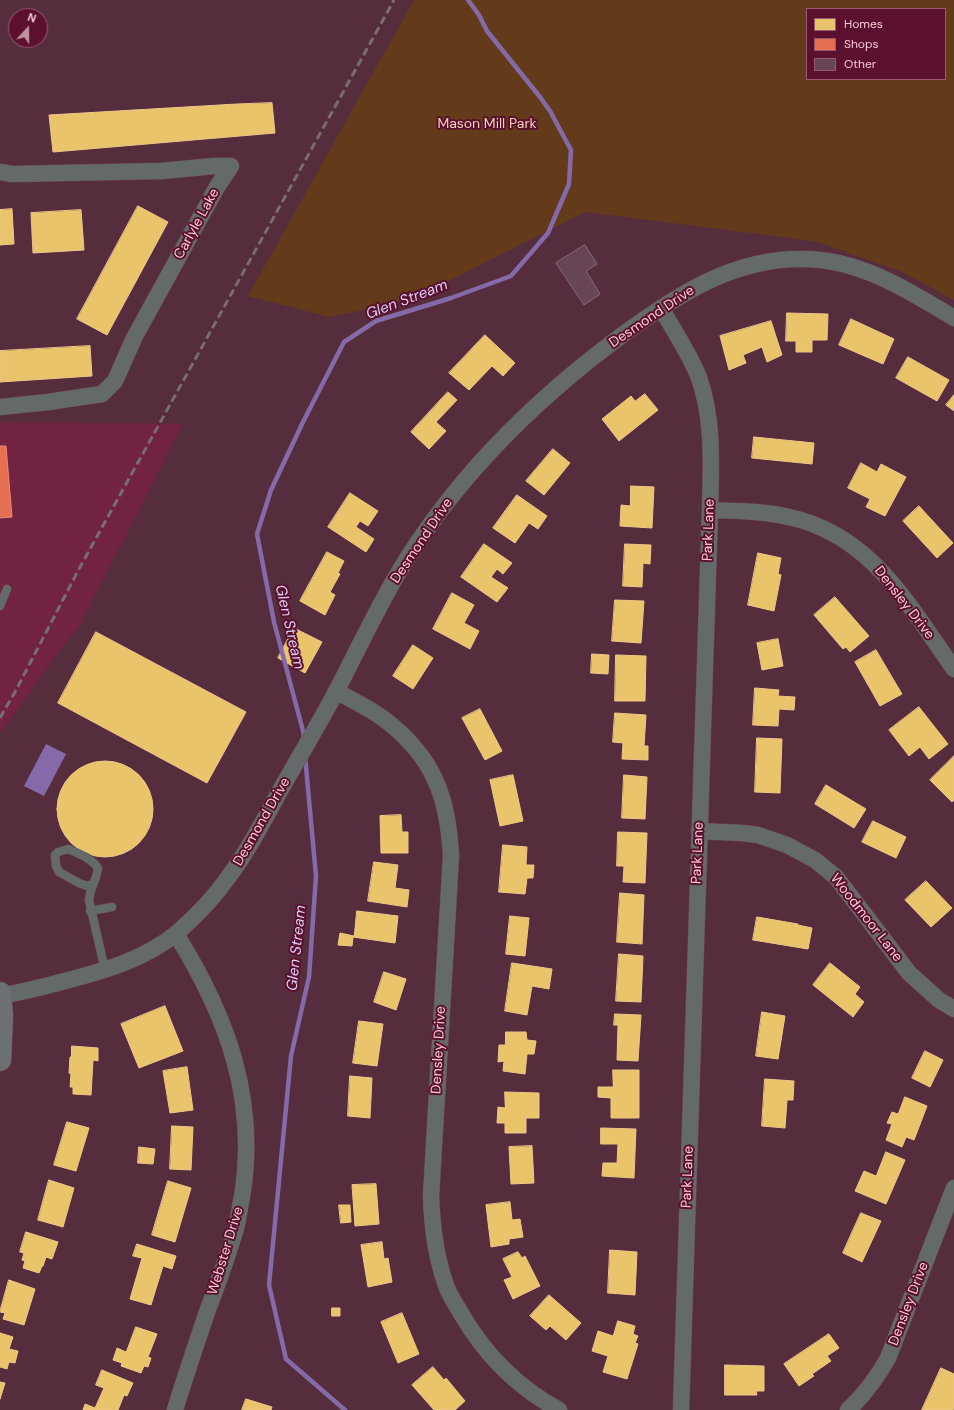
<!DOCTYPE html>
<style>
body{margin:0}
#map{position:relative;width:954px;height:1410px;overflow:hidden;background:#562d3d;font-family:"DM Sans",sans-serif}
canvas{display:block}
.legend{position:absolute;left:806px;top:8px;width:140px;height:72px;box-sizing:border-box;background:#5a102e;border:1px solid #995a71;margin:0;padding:5px 7px;list-style:none;font-size:12px;color:#f8cad6}
.legend li{display:flex;align-items:center;gap:8px;height:20px}
.legend b{width:20px;border:1px solid #995a71}
.north{position:absolute;left:8px;top:8px;width:40px;height:40px;box-sizing:border-box;background:#5a102e;border:1px solid #995a71;border-radius:50%;rotate:21deg;font-size:11px;font-weight:700;line-height:16px;text-align:center;color:#f8cad6}
.north::after{content:'';display:block;margin:auto;width:14px;height:18px;background:#bf93a0;clip-path:polygon(50% 0,100% 100%,50% 72%,0 100%)}
</style>
<div id="map">
<canvas width="954" height="1410"></canvas>
<ul class="legend">
<li><b style="height:11px;background:#e9c46a"></b>Homes</li>
<li><b style="height:11px;background:#e76f51"></b>Shops</li>
<li><b style="height:11px;background:#664656"></b>Other</li>
</ul>
<div class="north">N</div>
</div>
<script>
const c = document.querySelector('canvas').getContext('2d');
c.lineJoin = 'round';
function paint(path, color) {
  c.fillStyle = color;
  c.fill(path, 'evenodd');
}
function trace(path, color, width, dash) {
  c.strokeStyle = color;
  c.lineWidth = width;
  c.lineCap = dash ? 'butt' : 'round';
  c.setLineDash(dash || []);
  c.stroke(path);
}
function label(font, color, halo, rows, align = 'center') {
  c.font = font + ' "DM Sans",sans-serif';
  c.lineWidth = 4;
  c.setLineDash([]);
  c.textBaseline = 'middle';
  c.strokeStyle = halo;
  c.fillStyle = color;
  for (const [text, x, y, turn = 0] of rows) {
    c.save();
    c.translate(x, y);
    c.rotate((+turn || 0) * Math.PI / 180);
    c.textAlign = isNaN(turn) ? turn : align;
    if (halo) c.strokeText(text, 0, 0);
    c.fillText(text, 0, 0);
    c.restore();
  }
}
paint(new Path2D(`
 M0,422L183,424L77,630H75L0,733Z`), '#712341');
paint(new Path2D(`
 M414,0H954V300L900,271L814,241L585,212L411,300L329,317L248,296ZM807,9H945V79H807Z`), '#643b1a');
paint(new Path2D(`
 M46,744L66,754L44,796L24,786Z`), '#856aa9');
const homes = new Path2D(`
 M272,103L275,133L53,152L49,115L237,104Z
 M138,206L168,222L107,335L77,319Z
 M12,209L14,244L0,245V210Z
 M81,210L84,250L33,253L31,213Z
 M787,313L828,314L827,340H812V352H796V341H786Z
 M851,319L894,339L883,364L839,345Z
 M771,321L782,355L767,362L762,347L743,355L746,363L729,370L720,336Z
 M485,335L515,363L503,376L492,366L469,390L449,373Z
 M90,346L92,376L0,382V351Z
 M908,357L949,380L937,401L896,378Z
 M448,392L457,400L436,422L446,431L429,449L411,432Z
 M645,394L658,410L619,441L602,419L631,396L635,401Z
 M954,395V411L946,405Z
 M754,437L814,443L812,464L752,458Z
 M553,449L570,463L544,495L526,481Z
 M861,463L877,472L881,464L906,477L885,516L866,507L870,499L848,488Z
 M631,486L654,487L652,528L620,526L621,505L630,506Z
 M350,493L378,511L368,526L360,521L356,527L374,539L366,552L328,527Z
 M517,495L547,516L538,529L529,523L515,543L493,528Z
 M919,506L953,543L937,558L903,521Z
 M484,544L512,563L503,574L497,569L491,577L508,588L497,602L461,577Z
 M625,544L651,545L650,564L643,563L642,587L623,586Z
 M327,552L344,561L338,573L340,574L330,592L335,595L325,615L300,601Z
 M758,553L781,558L778,574L781,575L774,611L748,605Z
 M452,593L474,605L464,623L479,631L470,649L433,629Z
 M835,597L869,636L850,652L846,647L843,649L814,615Z
 M615,600L644,601L641,643L612,641Z
 M294,628L322,642L305,673L278,658Z
 M96,632L246,712L207,783L58,703Z
 M778,639L783,666L762,670L757,643Z
 M413,645L433,658L413,689L393,676Z
 M876,650L902,694L880,706L855,662Z
 M592,654L609,655L608,674L591,673Z
 M616,655L646,656L645,701H615Z
 M755,688L779,690L778,696L795,697L794,710L779,709L778,726L753,725Z
 M919,707L948,744L929,759L920,747L909,756L889,730Z
 M480,709L502,751L485,760L462,718Z
 M615,713L646,715L644,746H648V760L622,759L623,743L613,742Z
 M757,738L782,739L780,793L755,792Z
 M954,756V800L952,802L930,780Z
 M57 809a48 48 0 1 1 96 0a48 48 0 1 1-96 0Z
 M513,775L523,821L500,826L490,780Z
 M624,775L647,777L645,819L622,818Z
 M826,785L866,809L854,828L815,804Z
 M401,815L402,832H408V853H381L380,816Z
 M873,821L906,837L896,858L862,842Z
 M618,832L647,833L645,883L623,882L624,866H617Z
 M503,845L527,847L526,865H534L533,878H527L525,894L499,892Z
 M374,862L398,865L395,888L409,890L407,907L368,901Z
 M926,881L952,908L931,927L905,900Z
 M620,893L644,895L642,944L617,942Z
 M357,911L398,916L395,943L353,937L352,946L338,945L340,933L354,936Z
 M510,916L529,918L525,956L506,954Z
 M757,917L798,924V925L812,928L808,949L753,940Z
 M619,954L643,956L641,1002L616,1001Z
 M512,963L552,969L549,989L532,986L527,1015L505,1011Z
 M830,963L860,987L855,994L864,1002L853,1017L813,985Z
 M384,972L406,979L396,1010L374,1002Z
 M165,1006L183,1051L139,1068L121,1024Z
 M762,1012L785,1016L778,1059L756,1056Z
 M615,1014L641,1015L638,1061L617,1060L618,1025H614Z
 M359,1021L383,1024L377,1066L353,1063Z
 M506,1032H526L527,1040L536,1041L534,1054H527L525,1074L503,1071L504,1061L498,1062L499,1045H505Z
 M72,1046L98,1048V1061L93,1060L91,1095L73,1094V1087H70L71,1074L69,1073L70,1057H71Z
 M925,1051L943,1060L930,1087L912,1078Z
 M187,1067L193,1110L170,1113L163,1071Z
 M613,1070H639V1118H611V1098L598,1097V1087H613Z
 M350,1076L372,1078L370,1118L348,1116Z
 M765,1079L794,1081L793,1100H787L785,1128L762,1126Z
 M505,1092L539,1093V1118H526V1133H505V1123H497L498,1107L505,1108Z
 M905,1097L927,1106L914,1140L906,1137L902,1147L886,1140L892,1124L887,1123L892,1112L898,1114Z
 M67,1122L89,1128L76,1171L54,1165Z
 M172,1126L193,1127L191,1170L170,1169Z
 M601,1128L636,1129L634,1178L602,1176L603,1163H617L618,1144H601Z
 M532,1146L534,1183L511,1184L509,1147Z
 M139,1147L155,1149L153,1164L138,1163Z
 M886,1152L905,1160L886,1204L855,1191L864,1171L876,1176Z
 M49,1180L74,1188L63,1227L38,1220Z
 M168,1181L191,1188L175,1242L152,1235Z
 M376,1184L379,1224L355,1226L352,1185Z
 M510,1202L512,1220L520,1219L523,1237L509,1239V1244L491,1247L486,1205Z
 M339,1205H350L351,1222L341,1223Z
 M861,1213L881,1221L862,1262L843,1253Z
 M26,1232L58,1242L52,1259L46,1257L43,1266H42L39,1273L23,1268L25,1261L22,1260L24,1253L20,1252Z
 M382,1242L384,1259L388,1258L392,1282L368,1287L361,1245Z
 M137,1244L176,1256L172,1269L163,1266L151,1305L130,1299L142,1258L133,1256Z
 M610,1250L637,1252L635,1295L608,1293Z
 M518,1252L522,1258L525,1256L540,1286L513,1299L504,1280L512,1277L503,1259Z
 M9,1280L35,1289L24,1325L3,1319L5,1313L0,1312Z
 M549,1295L581,1323L566,1340L550,1326L546,1330L530,1316Z
 M332,1308H340V1316H332Z
 M402,1313L419,1354L398,1363L381,1322Z
 M618,1321L635,1326L633,1334L638,1336L635,1343L638,1344L627,1379L603,1372L608,1356L592,1351L598,1331L613,1336Z
 M136,1327L157,1334L148,1357L151,1358L148,1367L144,1366L141,1373L121,1366L122,1363L113,1360L117,1348L126,1352Z
 M0,1333L13,1337L9,1349L18,1351L15,1363L9,1362L7,1369L0,1367Z
 M829,1334L839,1348L827,1356L831,1361L812,1374L814,1376L799,1386L784,1364Z
 M725,1365L764,1366V1391H756L757,1395H725Z
 M433,1367L444,1380L446,1378L465,1401L455,1410H434L412,1385Z
 M941,1368L954,1374V1408L953,1410H922Z
 M102,1370L133,1383L127,1396L124,1395L118,1410H83L85,1404L95,1408L104,1388L96,1385Z
 M0,1382L5,1383L0,1399Z
 M246,1399L272,1407L271,1410H242Z`);
paint(homes, '#e9c46a');
trace(homes, '#eec68a', 1);
const shops = new Path2D(`
 M0,446H6L12,517L0,518Z`);
paint(shops, '#e76f51');
trace(shops, '#ec8a79', 1);
trace(new Path2D(`
 M304,739L303,731L274,622L257,534L271,490L303,422L344,342L376,321L451,298L511,276L548,233L569,184L571,150L550,111L540,97L487,31L479,15L468,0
 M305,756L316,876L309,977L291,1056L269,1285L286,1359L345,1410`), '#856aa9', 4.5);
const building = new Path2D(`
 M585,245L597,264L586,271L600,294L584,305L556,263Z`);
paint(building, '#664656');
trace(building, '#8a6a7a', 1);
const service = new Path2D(`
 M0,606L7,589
 M93,884L87,886L79,883L59,872L56,866L55,855L58,852L68,849C80,854 91,858 98,868C97,879 90,888 89,900L105,970
 M90,911L112,907`);
const minor = new Path2D(`
 M0,172L12,174L161,171L214,166H231L217,187L134,338L115,381L102,394L48,402L0,407
 M661,308C673,329 691,356 699,378C714,420 711,466 710,510L681,1410
 M710,510C737,511 763,511 789,517C872,535 909,606 954,669
 M336,691C352,700 369,708 384,719C433,756 448,796 451,856L431,1196C432,1227 436,1259 447,1288C451,1298 457,1306 462,1315C486,1356 517,1387 559,1410
 M699,831L742,833L758,835L787,845L815,860L836,877L909,973L939,1000L954,1009
 M0,996C22,992 43,987 65,981C104,971 146,959 178,932C196,916 213,899 227,879C248,851 264,820 281,789C300,755 321,721 339,686C358,649 376,611 397,575C454,479 535,399 625,333C680,294 733,258 803,259C859,259 908,290 954,318
 M175,1410C185,1377 196,1345 207,1312C218,1283 229,1254 237,1224C239,1215 240,1206 242,1197C258,1099 227,1016 176,934
 M848,1410C864,1395 877,1378 888,1358L954,1188`);
const primary = new Path2D(`
 M0,993L2,1016L0,1060`);
trace(service, '#704d59', 9);
trace(minor, '#704d59', 17);
trace(primary, '#704d59', 23);
trace(service, '#646a6a', 8);
trace(minor, '#646a6a', 16);
trace(primary, '#6c7072', 22);
trace(new Path2D(`
 M0,718L15,692L79,569L394,0`), '#776d72', 3, [8, 4]);
label('14px', '#f4d2b5', '#5a102e', [
 ["Mason Mill Park",487,124]
]);
label('14px', '#f8cad6', '#5a102e', [
 ["Carlyle Lake",197,224,-61],
 ["Desmond Drive",652,317,-34],
 ["Park Lane",709,530,-88],
 ["Desmond Drive",422,541,-56],
 ["Densley Drive",904,603,52],
 ["Desmond Drive",262,822,-60],
 ["Park Lane",698,853,-88],
 ["Woodmoor Lane",866,918,52],
 ["Densley Drive",439,1050,-87],
 ["Park Lane",688,1177,-88],
 ["Webster Drive",226,1251,-73],
 ["Densley Drive",909,1304,-69]
]);
label('italic 15px', '#ded0f7', '#5a102e', [
 ["Glen Stream",407,300,-21],
 ["Glen Stream",289,627,77],
 ["Glen Stream",297,948,-84]
]);
</script>
